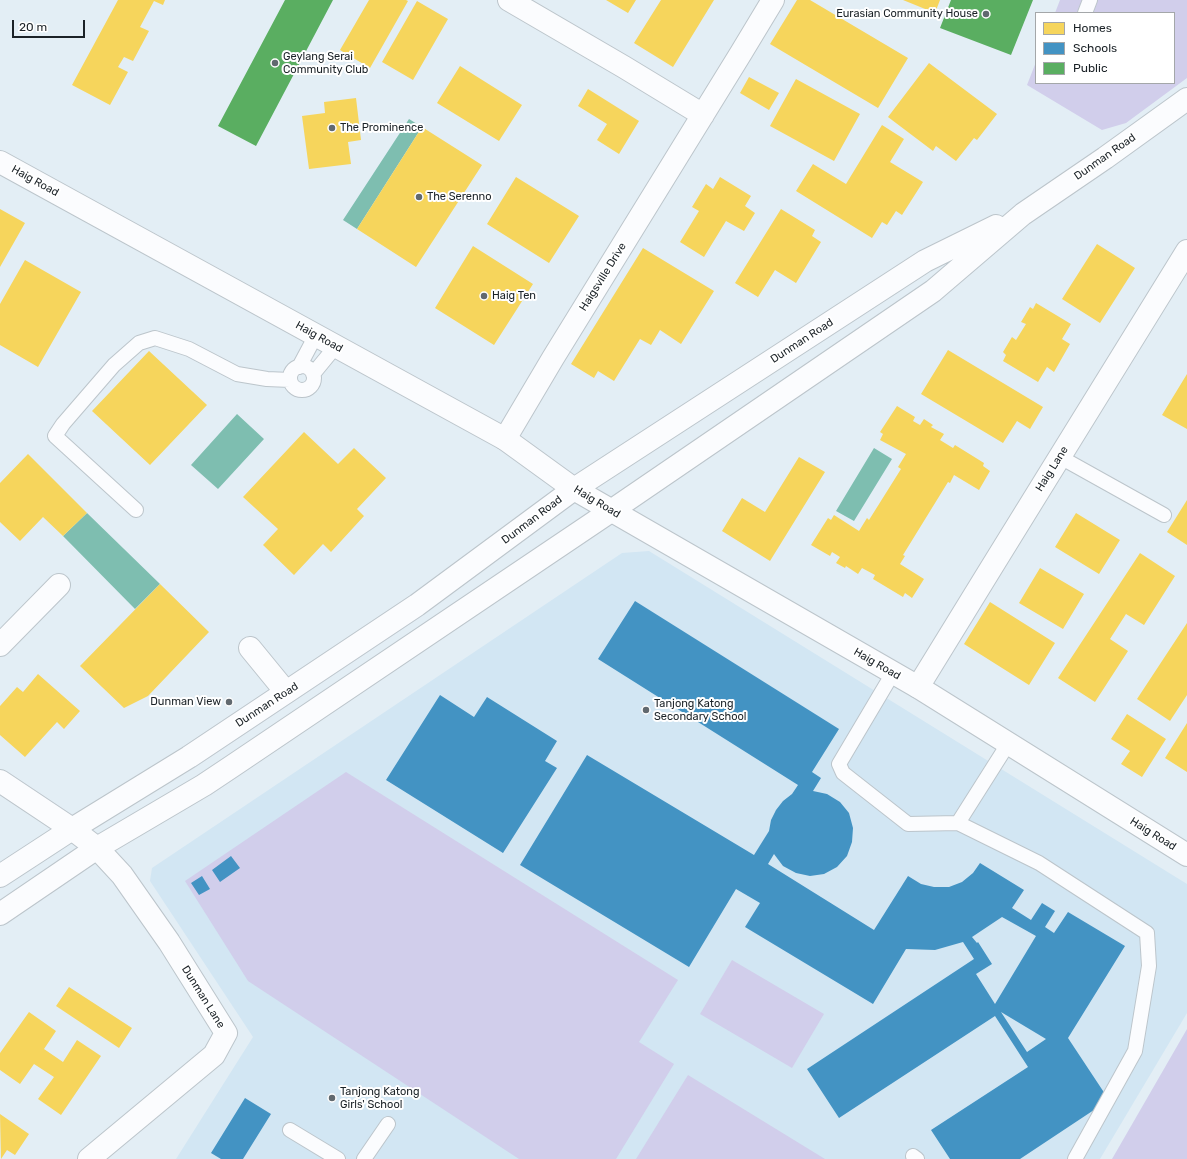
<!DOCTYPE html>
<style>
body{margin:0}
#map{position:relative;width:1187px;height:1159px;overflow:hidden;background:#e3eef5;font-family:Rubik,sans-serif}
canvas{display:block}
.legend{position:absolute;left:1035px;top:12px;width:140px;height:72px;box-sizing:border-box;background:#fff;border:1px solid #a4a7a9;margin:0;padding:5px 7px;list-style:none;font-size:12px;color:#1b2227}
.legend li{display:flex;align-items:center;gap:8px;height:20px}
.legend b{width:20px;border:1px solid #a4a7a9}
.scale{position:absolute;left:12px;top:20px;width:73px;height:18px;box-sizing:border-box;border:2px solid #1b2227;border-top:0;padding-left:5px;font-size:12px;line-height:14px;white-space:nowrap;color:#1b2227;-webkit-text-stroke:3px #fff;paint-order:stroke}
</style>
<div id="map">
<canvas width="1187" height="1159"></canvas>
<ul class="legend">
<li><b style="height:11px;background:#f6d55c"></b>Homes</li>
<li><b style="height:11px;background:#4393c3"></b>Schools</li>
<li><b style="height:11px;background:#5aae61"></b>Public</li>
</ul>
<div class="scale">20 m</div>
</div>
<script>
const c = document.querySelector('canvas').getContext('2d');
c.lineJoin = 'round';
function paint(path, color) {
  c.fillStyle = color;
  c.fill(path, 'evenodd');
}
function trace(path, color, width, dash) {
  c.strokeStyle = color;
  c.lineWidth = width;
  c.lineCap = dash ? 'butt' : 'round';
  c.setLineDash(dash || []);
  c.stroke(path);
}
function label(font, color, halo, rows, align = 'center') {
  c.font = font + ' Rubik,sans-serif';
  c.lineWidth = 4;
  c.setLineDash([]);
  c.textBaseline = 'middle';
  c.strokeStyle = halo;
  c.fillStyle = color;
  for (const [text, x, y, turn = 0] of rows) {
    c.save();
    c.translate(x, y);
    c.rotate((+turn || 0) * Math.PI / 180);
    c.textAlign = isNaN(turn) ? turn : align;
    if (halo) c.strokeText(text, 0, 0);
    c.fillText(text, 0, 0);
    c.restore();
  }
}
paint(new Path2D(`
 M649,551L1187,884V1013L1100,1159H176L253,1037L150,881L152,868L622,553Z`), '#d2e6f3');
paint(new Path2D(`
 M1060,0H1187V78L1126,123L1102,130L1027,85L1036,62V83H1174V13H1055Z
 M346,772L678,980L639,1042L674,1064L616,1159H519L248,981L185,881Z
 M732,960L824,1014L792,1068L700,1014Z
 M1187,1029V1159H1112Z
 M688,1075L825,1159H636Z`), '#d1ceeb');
paint(new Path2D(`
 M409,119L422,127L357,229L343,220Z
 M237,414L264,439L218,489L191,465Z
 M874,448L892,459L854,521L836,511Z
 M87,513L160,584L135,609L63,536Z`), '#7ebeb0');
paint(new Path2D(`
 M118,0H165L163,5L154,1L140,27L149,31L133,61L124,57L118,67L128,72L110,105L72,85Z
 M369,0H406L408,1L370,68L340,50Z
 M606,0H636L628,13Z
 M661,0H714L673,67L634,43Z
 M797,0H810L908,58L878,108L770,44Z
 M903,0H940L935,13Z
 M417,1L448,19L413,80L382,62Z
 M929,63L997,114L977,140L974,138L956,161L936,146L933,151L888,117Z
 M460,66L522,105L499,141L437,103Z
 M749,77L779,93L769,110L740,93Z
 M796,79L860,114L834,161L770,126Z
 M588,89L639,121L619,154L597,140L607,124L578,106Z
 M356,98L361,140L348,142L351,164L309,169L302,116L325,113L324,102Z
 M882,125L904,139L890,162L923,182L902,215L896,211L887,225L882,222L872,238L796,191L813,164L846,184Z
 M422,127L482,165L416,267L357,229Z
 M516,177L579,216L549,263L487,224Z
 M720,177L751,196L745,206L755,213L744,231L726,221L704,257L680,242L699,211L692,207L706,184L713,189Z
 M0,209L25,223L0,267Z
 M781,209L815,230L812,236L821,242L796,283L775,270L758,297L735,283Z
 M1097,244L1135,268L1100,323L1062,299Z
 M473,246L533,284L494,345L435,308Z
 M643,248L714,291L681,344L660,330L651,345L640,339L614,381L598,371L594,378L571,364Z
 M25,260L81,292L38,367L0,345V304Z
 M1036,303L1071,324L1062,339L1070,344L1054,372L1047,367L1038,382L1003,361L1006,355L1003,352L1012,337L1016,340L1026,324L1021,322L1030,307L1033,309Z
 M948,350L1043,407L1030,429L1017,421L1003,443L921,394Z
 M149,351L207,405L150,465L92,411Z
 M1187,374V429L1162,415Z
 M897,406L915,417L913,421L920,425L924,419L933,425L931,427L944,434L940,440L953,448L955,445L984,463L983,466L990,471L979,490L954,475L950,483L948,482L903,555L905,556L900,564L924,579L912,598L905,593L903,597L873,579L875,575L862,568L858,574L846,566L845,568L836,563L840,557L832,552L830,556L811,545L828,518L831,520L834,515L859,531L867,518L869,520L901,469L898,467L906,454L880,440L883,434L880,432Z
 M304,432L338,464L354,448L386,478L357,509L364,516L331,552L323,544L294,575L263,545L278,529L243,497Z
 M28,454L87,513L63,536L43,517L20,541L0,522V483Z
 M799,457L825,472L770,561L722,531L742,498L765,512Z
 M1187,500V545L1167,532Z
 M1076,513L1120,540L1099,574L1055,547Z
 M1140,553L1175,576L1144,625L1126,614L1110,639L1128,651L1095,702L1058,678Z
 M1040,568L1084,594L1063,629L1019,603Z
 M160,584L209,632L148,696L124,708L80,666Z
 M990,602L1055,643L1029,685L964,644Z
 M1187,623V695L1170,721L1137,699Z
 M38,674L80,711L64,729L57,722L25,757L0,735V706L17,687L23,692Z
 M1127,714L1166,739L1142,777L1121,764L1130,751L1111,739Z
 M1187,723V772L1165,758Z
 M69,987L132,1028L119,1048L56,1006Z
 M29,1012L56,1031L44,1049L63,1062L77,1040L101,1056L61,1115L38,1099L54,1077L34,1064L20,1084L0,1070V1053Z
 M0,1114L29,1134L15,1155L7,1150L1,1159Z`), '#f6d55c');
paint(new Path2D(`
 M635,601L839,729L812,772L821,778L813,791L827,794L840,802L849,813L853,828L852,842L847,856L837,867L824,874L810,876L796,873L783,866L774,854L768,864L874,930L908,876L921,884L934,887H949L962,882L973,873L980,863L1024,890L1012,908L1031,920L1042,903L1055,911L1045,927L1054,933L1068,912L1125,946L1068,1038L1109,1100L1020,1159H950L931,1130L1028,1067L995,1016L839,1118L807,1069L974,959L963,942L935,950L906,949L873,1004L745,927L760,903L736,889L689,967L520,865L587,755L754,855L769,831L771,820L776,810L783,801L792,794L798,785L598,659ZM1002,917L1036,936L995,1004L976,974L992,964L978,942L977,943L972,937ZM1001,1012L1046,1039L1027,1052Z
 M440,695L474,717L487,697L557,741L545,761L557,768L503,853L386,780Z
 M231,856L240,868L220,882L212,870Z
 M202,876L210,889L199,895L191,883Z
 M245,1098L271,1114L243,1159H221L211,1153Z`), '#4393c3');
paint(new Path2D(`
 M285,0H333L256,146L218,126Z
 M951,0H1033L1011,55L940,28Z`), '#5aae61');
const service = new Path2D(`
 M1085,13L1090,0
 M290 378a12 12 0 1 1 24 0a12 12 0 1 1-24 0Z
 M299,367L316,335
 M313,374L336,346
 M1060,457L1164,515
 M136,510L55,436L63,424L114,365L139,343L155,338L189,349L237,374L267,379L290,380
 M893,673L839,764L843,773L908,824L958,823L1039,863L1147,933L1149,966L1135,1051L1075,1159
 M958,823L1008,744
 M290,1130L338,1159
 M913,1156L917,1159
 M364,1159L388,1124`);
const minor = new Path2D(`
 M509,0L624,67L703,115
 M505,439L553,358L741,53L773,0
 M0,645L59,585
 M250,648L286,692
 M918,687L993,565L1187,251
 M0,781L72,829L97,848L122,875L169,942L226,1033L214,1055L89,1159`);
const tertiary = new Path2D(`
 M0,162L505,439L574,489L918,687L1187,855
 M0,876L72,829L189,757L417,605L574,489L925,261L996,226
 M0,914L97,848L204,785L231,767L611,511L933,291L1023,214L1105,158L1187,99`);
trace(service, '#bcc5cb', 16);
trace(minor, '#bcc5cb', 24);
trace(tertiary, '#bcc5cb', 24);
trace(service, '#fbfcfe', 14);
trace(minor, '#fbfcfe', 22);
trace(tertiary, '#fbfcfe', 22);
for (const [x, y, r, color] of [
 [986,14,4,"#61696f"],
 [275,63,4,"#61696f"],
 [332,128,4,"#61696f"],
 [419,197,4,"#61696f"],
 [484,296,4,"#61696f"],
 [229,702,4,"#61696f"],
 [646,710,4,"#61696f"],
 [332,1098,4,"#61696f"]
]) {
  const dot = new Path2D();
  dot.arc(x, y, r, 0, 2 * Math.PI);
  c.fillStyle = color;
  c.fill(dot);
  trace(dot, '#fff', 1.5);
}
label('11px', '#1b2227', '#fff', [
 ["Eurasian Community House",978,14,"right"],
 ["Geylang Serai",283,57],
 ["Community Club",283,70],
 ["The Prominence",340,128],
 ["The Serenno",427,197],
 ["Haig Ten",492,296],
 ["Dunman View",221,702,"right"],
 ["Tanjong Katong",654,704],
 ["Secondary School",654,717],
 ["Tanjong Katong",340,1092],
 ["Girls' School",340,1105]
], 'left');
label('11px', '#1b2227', '#fff', [
 ["Dunman Road",1105,157,-35],
 ["Haig Road",35,181,29],
 ["Haigsville Drive",603,277,-58],
 ["Haig Road",319,337,29],
 ["Dunman Road",802,341,-33],
 ["Haig Lane",1052,469,-58],
 ["Haig Road",597,502,31],
 ["Dunman Road",532,520,-37],
 ["Haig Road",877,664,30],
 ["Dunman Road",267,705,-33],
 ["Haig Road",1153,834,32],
 ["Dunman Lane",203,997,58]
]);
</script>
